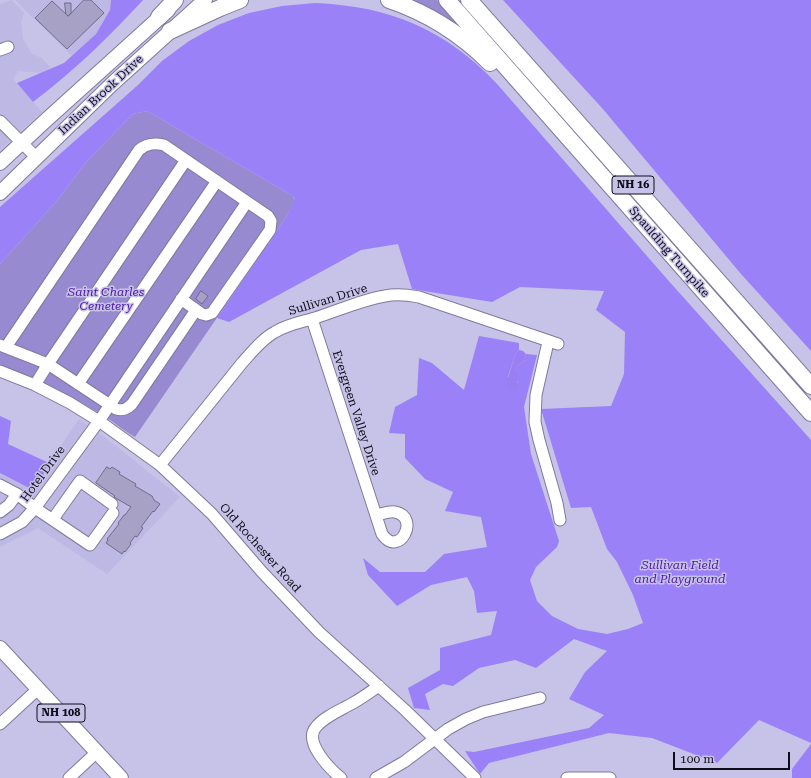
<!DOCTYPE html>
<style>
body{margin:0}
#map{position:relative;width:811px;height:778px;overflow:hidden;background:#c7c2e7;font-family:"Roboto Serif",serif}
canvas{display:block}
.scale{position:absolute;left:673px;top:752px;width:117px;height:18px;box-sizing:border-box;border:2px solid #0f0d19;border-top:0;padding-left:5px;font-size:12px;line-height:14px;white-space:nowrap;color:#0f0d19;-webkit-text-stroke:3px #c7c2e7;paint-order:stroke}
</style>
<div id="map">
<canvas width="811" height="778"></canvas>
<div class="scale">100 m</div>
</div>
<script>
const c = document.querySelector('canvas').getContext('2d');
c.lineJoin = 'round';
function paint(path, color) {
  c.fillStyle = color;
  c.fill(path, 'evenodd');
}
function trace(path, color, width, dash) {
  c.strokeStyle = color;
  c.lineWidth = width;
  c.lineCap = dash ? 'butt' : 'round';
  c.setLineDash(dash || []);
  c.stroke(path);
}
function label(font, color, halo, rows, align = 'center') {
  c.font = font + ' "Roboto Serif",serif';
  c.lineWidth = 3;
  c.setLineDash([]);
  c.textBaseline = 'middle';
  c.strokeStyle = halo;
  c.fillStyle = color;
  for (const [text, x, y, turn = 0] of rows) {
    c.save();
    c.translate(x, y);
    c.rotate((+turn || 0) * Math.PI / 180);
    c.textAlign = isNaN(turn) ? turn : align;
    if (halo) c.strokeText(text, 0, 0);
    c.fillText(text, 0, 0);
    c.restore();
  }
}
paint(new Path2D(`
 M12,0L24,13L21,22L23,39L32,54L42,58L50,67L43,73L18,71L13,79L42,112L0,150V4Z
 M15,0H111L110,10L96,34L72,56Z
 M79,419L102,435L180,497L107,574L38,528L0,547V473L35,491L49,463Z`), '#beb8e4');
paint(new Path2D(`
 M399,0H437L465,32Z
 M147,111L293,196L295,200L287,216L135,437C122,430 112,420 99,413C67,394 35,378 0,365V264L56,202L87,161L133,114Z`), '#978ad0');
paint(new Path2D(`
 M111,0H143C109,37 73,72 33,102L17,83L64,63L96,34L110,10Z
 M503,0H811V351L741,274L602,108Z
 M315,3C390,6 447,30 498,85L667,279L811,440V743L759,720L717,763L652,738L609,733L489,763L480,774L465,751L474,752L589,728L604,715L569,699L585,672L607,651L574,639L536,668L515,660L479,668L453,686L443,684L425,694L430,710L414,708L408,688L440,670V648L491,635L497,611L477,613L474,591L467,577L431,585L397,606L368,575L363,558L380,572H425L444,554L487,547L481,517L445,511L453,492L425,479L405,458V434L389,433L395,407L417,395L419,358L432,363L464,390L479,336L519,343V350L515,355L508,377L518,383L515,375L517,366L523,362L526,354L537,355L524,407L531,454L559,541L557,547L536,567L530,580L537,601L552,616L578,629L607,634L628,629L643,623L633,595L617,562L607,549L591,507L571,508L541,409L611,406L624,374L625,332L596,310L604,291L520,287L492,302L412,289L398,244L361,250L229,322L217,318L287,216L295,199L293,196L147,111L133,114L87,161L56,202L0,264V207L138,85L162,61L189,41L218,25L249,13L282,6Z
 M0,416L11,421L8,444L49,463L35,491L0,473Z
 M811,744V778H792V769Z`), '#9b81f7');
paint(new Path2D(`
 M519,350L523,351L526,354L523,362L517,366C515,376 519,381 517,391L509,389L506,385L515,355Z`), '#997ef4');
const building = new Path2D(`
 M84,0H91L104,13L67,49L35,18L52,1L68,16Z
 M65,3H71V13L68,16L66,14Z
 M201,291L208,296L202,304L196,299Z
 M107,467L110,469L112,467L120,472L119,474L136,484L135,486L152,496L154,500L160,504L154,512L153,511L141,527L143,528L137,537L135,536L130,543L131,544L125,552L124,551L122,554L106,543L108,540L107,539L119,524L118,523L124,515H125L131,507L114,497L115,496L96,483Z`);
paint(building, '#a6a1c5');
trace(building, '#716c8d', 1);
const minor = new Path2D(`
 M0,50L8,47
 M0,121L36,157
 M312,319L382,534C399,559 421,517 395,512C389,511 382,514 376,515
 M548,342L536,395L535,422L539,440L557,503L560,520
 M0,345L48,364L116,409C123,411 127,409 132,404L196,310
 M6,347L139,150C147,143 155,143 164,145L268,216L271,221L270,230L212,313L206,315L202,314L181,299
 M0,371L35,385L70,403L99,421L160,465L212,514L262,572L319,632L405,710L475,778
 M78,384L217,181
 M35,385L48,364L186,160
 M160,465L242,363C252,352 262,339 275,332C288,324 302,322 315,318C340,310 366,298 391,295C400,294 409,295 419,297L558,344
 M0,485L17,494L35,508L90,545L113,513
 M0,512L9,505L17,494
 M53,519L80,481L112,504
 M0,534L22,522L35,508L99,421L247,202
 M0,724L38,689
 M69,778L97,752
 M341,778C330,769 303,742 316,727C325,716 341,710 353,703C362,698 370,692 379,686
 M376,778L404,762L448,729L466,719L483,712L540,698
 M567,778H610`);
const major = new Path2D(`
 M0,163L44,122L168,10
 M0,193L112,84L205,0
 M0,648L121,778`);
const highway = new Path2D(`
 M389,0C428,13 461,34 490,63
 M447,0L811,413
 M469,0L811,386
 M159,17L175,0
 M170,31L220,8L240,0`);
trace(minor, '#7f7a9c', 13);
trace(major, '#7f7a9c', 16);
trace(highway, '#7f7a9c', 18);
trace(minor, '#fff', 11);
trace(major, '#fff', 14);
trace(highway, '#fff', 16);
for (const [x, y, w] of [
 [633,185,42],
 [61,713,48]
]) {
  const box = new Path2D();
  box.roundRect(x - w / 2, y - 9, w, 18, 3);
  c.fillStyle = '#c7c2e7';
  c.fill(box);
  trace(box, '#0f0d19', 1);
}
label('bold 11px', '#0f0d19', null, [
 ["NH 16",633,185],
 ["NH 108",61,713]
]);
label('12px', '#0f0d19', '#c7c2e7', [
 ["Indian Brook Drive",101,95,-43],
 ["Spaulding Turnpike",669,252,49],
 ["Sullivan Drive",328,300,-17],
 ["Evergreen Valley Drive",356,413,72],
 ["Hotel Drive",43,474,-54],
 ["Old Rochester Road",260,548,48]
]);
label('italic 12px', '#4e17a4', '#c7c2e7', [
 ["Saint Charles",106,292],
 ["Cemetery",106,306],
 ["Sullivan Field",680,565],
 ["and Playground",680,579]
]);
</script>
